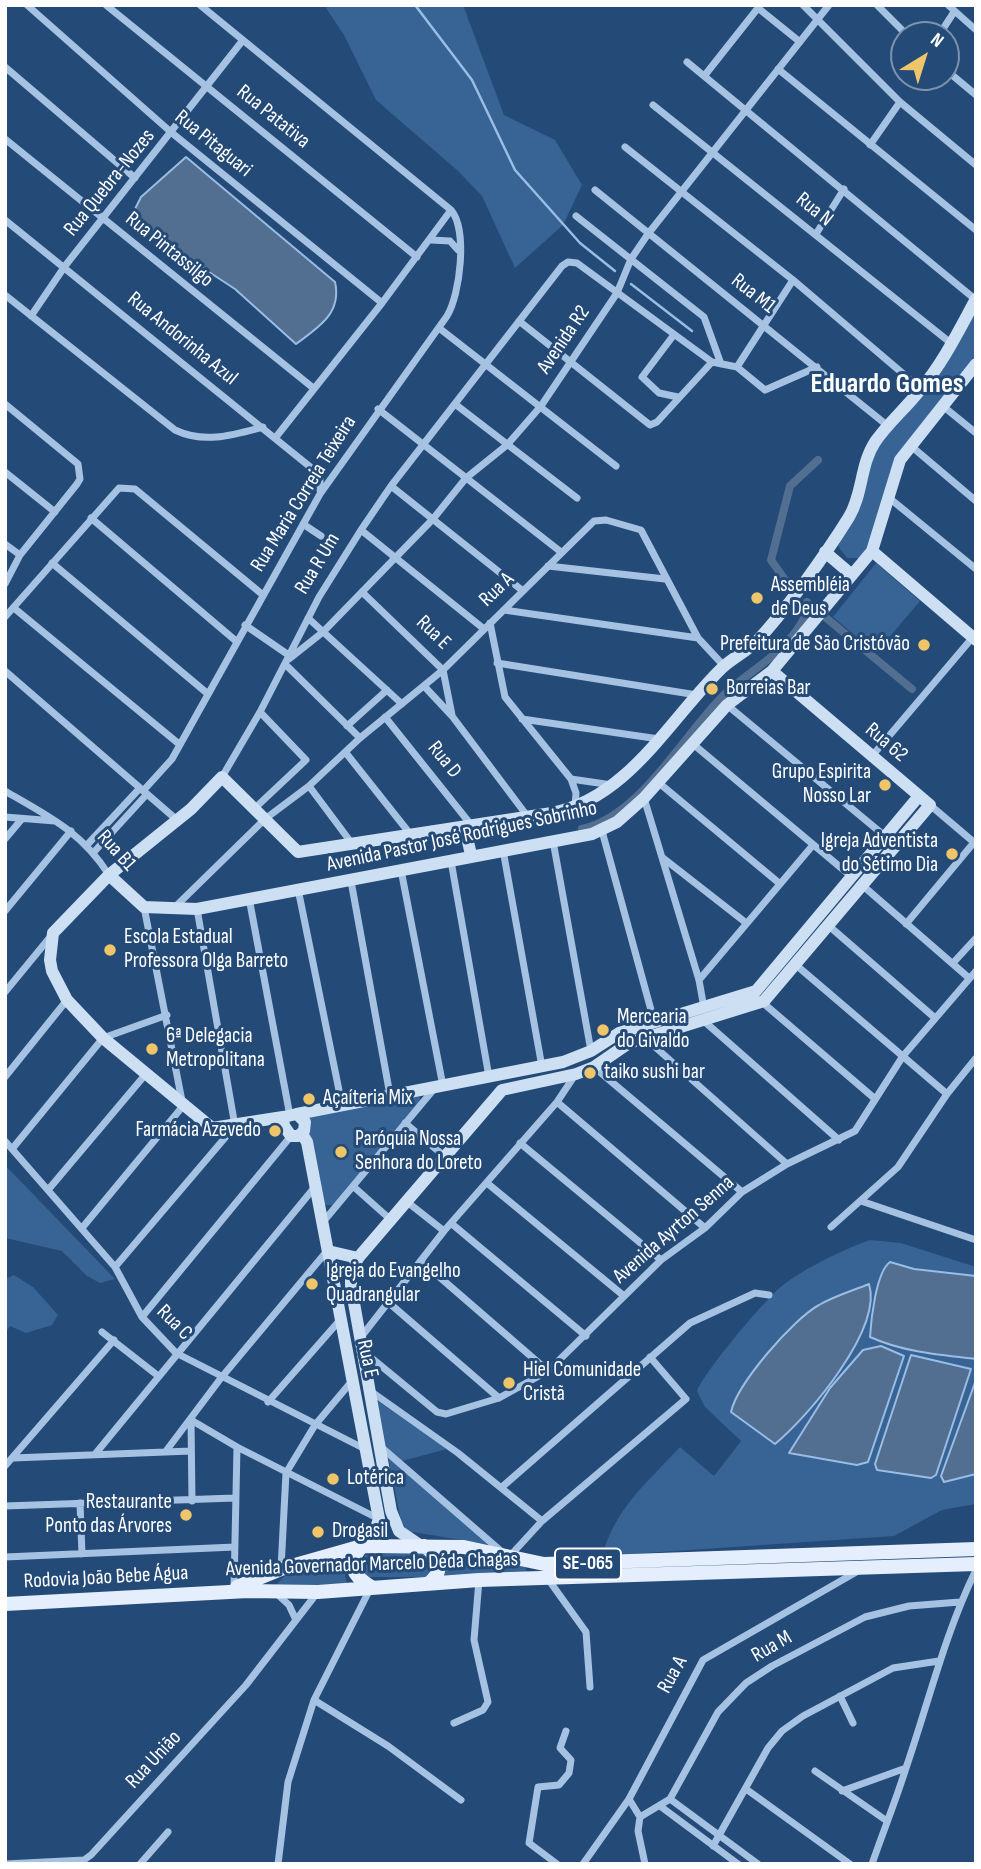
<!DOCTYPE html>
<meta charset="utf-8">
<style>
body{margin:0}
#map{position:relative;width:981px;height:1869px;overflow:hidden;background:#244a77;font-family:"Sofia Sans Condensed",sans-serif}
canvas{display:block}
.frame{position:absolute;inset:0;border:7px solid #fff;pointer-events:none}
.north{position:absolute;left:890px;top:21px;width:70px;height:70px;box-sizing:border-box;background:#244a77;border:2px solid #7c92ad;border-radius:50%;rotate:38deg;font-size:19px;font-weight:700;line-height:28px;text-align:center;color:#fff}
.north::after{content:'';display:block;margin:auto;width:24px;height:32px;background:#eec568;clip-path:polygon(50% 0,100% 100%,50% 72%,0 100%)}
</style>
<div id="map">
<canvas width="981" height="1869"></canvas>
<div class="frame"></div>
<div class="north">N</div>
</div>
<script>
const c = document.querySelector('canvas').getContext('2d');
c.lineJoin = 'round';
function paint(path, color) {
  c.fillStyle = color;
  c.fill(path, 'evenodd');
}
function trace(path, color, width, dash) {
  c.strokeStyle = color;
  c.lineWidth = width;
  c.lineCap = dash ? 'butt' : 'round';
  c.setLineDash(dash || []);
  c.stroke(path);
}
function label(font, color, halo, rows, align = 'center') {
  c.font = font + ' "Sofia Sans Condensed",sans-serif';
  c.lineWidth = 6;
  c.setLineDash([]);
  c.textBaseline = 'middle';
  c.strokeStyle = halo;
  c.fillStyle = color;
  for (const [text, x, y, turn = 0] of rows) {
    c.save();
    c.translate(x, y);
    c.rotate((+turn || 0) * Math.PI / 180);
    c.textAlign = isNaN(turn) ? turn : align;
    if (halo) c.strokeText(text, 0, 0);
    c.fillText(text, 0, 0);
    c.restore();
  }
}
paint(new Path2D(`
 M324,5H463L504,115L555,140L582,185L563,225L515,268L482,196L458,171L376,100L344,35Z
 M976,308V354L890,472L877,528L871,543L859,558H847L838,546L876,449Z
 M876,563L920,601L876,653L833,617Z
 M419,1096L421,1101L333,1205H324L306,1128L309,1114Z
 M5,1165L115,1279L100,1283L87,1276L62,1251L5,1238Z
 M870,1240L901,1243L976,1267V1504L942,1510L894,1536L602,1556C616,1507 646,1484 680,1447L714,1476L741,1441L705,1407L697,1391C704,1372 766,1298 783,1285C807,1267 842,1250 870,1240Z
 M14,1275L33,1287L58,1315L52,1325L26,1333L10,1326L5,1333V1279Z
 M375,1399L447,1449L402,1461L384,1446Z
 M388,1457L491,1545L407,1531L401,1521Z
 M435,1551L465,1552L525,1566L528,1576L440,1578Z
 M425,1552L435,1561L429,1577H366L360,1567L365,1555Z
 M325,1563H348L345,1576L348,1586L276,1587C281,1572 310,1566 325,1563Z`), '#376395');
const water = new Path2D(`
 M186,157L335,282C342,313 319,327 296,344L235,289L140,227L134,211L141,197Z
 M890,1262L914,1269L976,1276V1359C940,1355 903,1352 870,1337C871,1320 876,1272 890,1262Z
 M869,1284C883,1329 808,1417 775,1444L731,1412C737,1384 793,1319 819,1305C834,1296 852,1291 869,1284Z
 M881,1346L904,1356L868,1462L857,1465L789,1453L830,1388L863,1350Z
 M911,1355L971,1369L936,1475L931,1478L877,1470L875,1464Z
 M976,1380V1474L944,1482L941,1476Z`);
paint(water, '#526e90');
trace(water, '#99bde4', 2);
trace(new Path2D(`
 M415,5L472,80L515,170L580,243L615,271
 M631,284L692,331`), '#99bde4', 2.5);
trace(new Path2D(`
 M788,584L771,560L790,486L818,460
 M825,617L912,689
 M582,829C642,816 685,731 728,691C753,669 785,652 802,622C806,617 806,608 807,602`), '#526e90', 8);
trace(new Path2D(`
 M27,5L172,133L382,303
 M106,5L417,257
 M803,5L900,102L976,165
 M877,5L907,35
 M948,5L976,30
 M939,35L954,12
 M687,62L976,300
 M5,67L135,178
 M778,69L976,230
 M946,70L976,95
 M705,75L758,8L800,42
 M653,105L952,344
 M5,139L312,387
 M870,145L900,102
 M625,147L793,280L921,389
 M595,190L888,426
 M576,216L704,317L721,364
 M5,220L314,470L320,477V490
 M816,234L844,189
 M431,240L450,241L458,250
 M5,295L175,430C204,444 233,435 263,427
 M31,316L65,266L243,40
 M519,321L650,425L657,422L712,362
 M439,328L616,466
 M673,336L642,377L659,393L678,397
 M737,367L793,280
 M5,404L78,464L80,479L77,484L20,555L5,584
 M455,404L577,498
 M944,407L976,433
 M378,409L561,552
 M276,437L382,303L451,210
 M911,446L976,501
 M5,472L55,512
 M391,486L523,591
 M888,497L976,569
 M91,518L236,641
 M303,524L321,536
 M361,530L484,629
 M5,544L20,555
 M52,563L208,694
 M548,566L665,579
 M362,592L443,670L452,715
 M14,608L179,744
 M504,610L698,638
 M5,617L119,488L135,489L263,595
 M308,618L402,704
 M490,623L505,697L571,779L576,793L575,806
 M245,625L290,656
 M289,659L323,632L433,519L466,478L507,445L541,406L617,293L631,259L648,234L829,5
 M497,663L697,695
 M286,665L360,738
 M5,671L177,820
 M424,686L452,716L528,817
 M727,705L886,837
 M385,717L472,826
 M522,719L659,739
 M347,726L387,690
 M693,744L852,877
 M346,753L411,835
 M872,756L973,637
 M222,777L260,712L319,597L361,530L391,486L562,266L568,262L577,263L712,362L737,367L765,390L817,367
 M571,779L612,785
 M659,783L779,883
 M309,786L353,845
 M5,791C48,816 82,832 109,875
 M143,791L172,759L320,494L447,316C460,295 468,230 451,210L200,5
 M644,798L699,980L704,1008
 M930,805L976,844
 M255,808L306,760L260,712
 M5,817L55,821
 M602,831L654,1021
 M5,839L21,820
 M553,841L591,1051
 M87,845L140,788
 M503,850L542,1067
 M94,852L147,794
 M663,858L745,922
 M451,861L489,1077
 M401,870L443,1086
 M351,881L390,1095
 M862,885L969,978
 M298,889L342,1105
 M249,898L290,1116
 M175,907L265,819L309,786L360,738L443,670L594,521L606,520L641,530L698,638L724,666
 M5,911L71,831
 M906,924L976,840
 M829,926L935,1018
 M953,963L976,938
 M796,965L947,1094
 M699,980L813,845
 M5,992L51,936
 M762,1002L874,1098
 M705,1022L839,1140
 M645,1038L787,1164
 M594,1067L742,1192
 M5,1077L67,1000
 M557,1102L705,1228
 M405,1123L443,1155
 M5,1141L115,1267L142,1317L176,1353L365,1449
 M520,1143L661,1260
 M12,1149L103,1038L167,1015
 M487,1183L624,1296
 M354,1187L391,1220
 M48,1190L145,1075
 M406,1201L444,1231
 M861,1201L976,1240
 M323,1222L434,1089
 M452,1224L586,1336
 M831,1227L898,1167L947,1094L976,1058
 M82,1228L183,1106L144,907
 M421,1261L548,1371
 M115,1267L235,1126L197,909
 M388,1302L499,1398
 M142,1317L291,1136
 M102,1332L157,1375
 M361,1337L444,1231L557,1102L575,1075
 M363,1351L437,1412L446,1414L499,1398L548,1371L661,1260L705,1228L742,1192L787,1164L855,1131L903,1056L976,971
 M369,1390L458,1453L542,1521
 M268,1402L340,1320
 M191,1420L237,1447L379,1519
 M191,1420L192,1501
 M381,1447L502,1552
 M166,1451L221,1378L327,1251
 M96,1453L314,1188
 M13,1458L191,1451
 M5,1466L114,1340
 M502,1487L690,1323L755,1293L769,1295
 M80,1503L82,1554
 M5,1506L235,1498
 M5,1557L235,1547
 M509,1557L542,1521L686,1399L650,1357
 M281,1568L286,1473L315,1425L352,1381
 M548,1579L586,1632L590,1687
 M234,1588L237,1447
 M277,1594L289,1605L295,1618
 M840,1696L853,1723
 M314,1700L388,1746L461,1800
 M454,1723L483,1710L488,1702L474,1640L479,1580
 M815,1771L887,1821
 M746,1789L850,1864
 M842,1791L906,1768
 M629,1799L640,1817
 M670,1799L758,1864
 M660,1806L738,1864
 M713,1846L768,1748L782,1731L803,1716L893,1668L939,1661
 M5,1864L84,1860L91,1855L246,1685L317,1593
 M140,1864L168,1832
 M278,1864L288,1782L314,1700L370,1589
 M557,1864L529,1843L538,1787L559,1785L569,1773L571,1760L560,1748L566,1731
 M583,1864L629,1799L703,1660L858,1571
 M645,1864L638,1831L640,1817L670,1799L718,1712L746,1683L772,1666L865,1617L909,1606L960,1602
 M872,1864C883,1832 896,1800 906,1768C929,1701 945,1633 976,1570`), '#a5c2e3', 7);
trace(new Path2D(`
 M872,551L976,640
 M825,552L852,575
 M465,828L471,855
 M109,875L144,907L197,909L592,834L617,822L644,798L727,705L772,671L872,551L900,460L976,364
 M297,1114L563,1062L591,1051L619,1033L756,991L919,796
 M297,1114L305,1122L304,1131L298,1136H291L284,1126L283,1117Z
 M283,1117L212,1128L103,1038L67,1000L52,971L50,960L53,933L109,875L191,809L222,777L298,852L552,813C629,798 670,718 723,667C733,658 747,651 757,641C786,610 826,554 849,517C863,494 860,465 875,442C888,423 906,408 920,390C943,363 959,330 976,299
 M302,1134L307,1142L379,1519L374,1534L362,1546
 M328,1251L358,1258
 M421,1546L399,1531L391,1511L351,1286V1274L358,1258L502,1090L576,1074L594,1067L629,1043L764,1001L930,805L772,671`), '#cddff3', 12);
trace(new Path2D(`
 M362,1546C346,1564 353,1576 371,1587
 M424,1546C439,1556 445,1571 429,1583
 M237,1587L281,1569L362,1546L464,1547L544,1564L976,1549
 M5,1604L248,1591L318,1592L479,1580L976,1564`), '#e4eefc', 14);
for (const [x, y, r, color] of [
 [757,598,7,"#eec568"],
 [924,645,7,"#eec568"],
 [712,689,7,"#eec568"],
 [885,785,7,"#eec568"],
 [952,854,7,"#eec568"],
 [110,950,7,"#eec568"],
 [603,1030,7,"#eec568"],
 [152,1049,7,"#eec568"],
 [590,1073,7,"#eec568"],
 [309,1099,7,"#eec568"],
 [275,1131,7,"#eec568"],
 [341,1152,7,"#eec568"],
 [312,1284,7,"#eec568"],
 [509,1383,7,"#eec568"],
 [333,1479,7,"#eec568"],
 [186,1515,7,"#eec568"],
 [318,1532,7,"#eec568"]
]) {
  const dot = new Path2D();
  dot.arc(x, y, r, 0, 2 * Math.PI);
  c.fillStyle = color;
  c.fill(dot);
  trace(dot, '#244a77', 2.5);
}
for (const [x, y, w] of [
 [588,1564,66]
]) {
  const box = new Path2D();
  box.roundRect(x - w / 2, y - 15.5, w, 31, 5);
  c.fillStyle = '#244a77';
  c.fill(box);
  trace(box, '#fff', 2);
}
label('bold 19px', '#fff', null, [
 ["SE-065",588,1564]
]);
label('21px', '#fff', '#244a77', [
 ["Rua Patativa",273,117,39],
 ["Rua Pitaguari",213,144,39],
 ["Rua Quebra-Nozes",110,183,-51],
 ["Rua N",814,210,39],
 ["Rua Pintassilgo",169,250,39],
 ["Rua M1",753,294,38],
 ["Rua Andorinha Azul",182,339,39],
 ["Avenida R2",564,340,-56],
 ["Rua Maria Correia Teixeira",304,494,-58],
 ["Rua R Um",318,564,-59],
 ["Rua A",497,590,-44],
 ["Rua E",433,633,44],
 ["Rua 62",886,743,40],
 ["Rua D",444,760,51],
 ["Avenida Pastor José Rodrigues Sobrinho",462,837,-12],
 ["Rua B1",116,851,48],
 ["Avenida Ayrton Senna",674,1230,-41],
 ["Rua C",174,1323,45],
 ["Rua E",367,1359,78],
 ["Avenida Governador Marcelo Déda Chagas",372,1565,-2],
 ["Rodovia João Bebe Água",106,1578,-3],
 ["Rua M",772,1647,-30],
 ["Rua A",673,1675,-61],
 ["Rua União",154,1760,-47]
]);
label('21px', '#fff', '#244a77', [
 ["Assembléia",771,586],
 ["de Deus",771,610],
 ["Prefeitura de São Cristóvão",910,645,"right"],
 ["Borreias Bar",726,689],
 ["Grupo Espirita",871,773,"right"],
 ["Nosso Lar",871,797,"right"],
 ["Igreja Adventista",938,842,"right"],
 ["do Sétimo Dia",938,866,"right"],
 ["Escola Estadual",124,938],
 ["Professora Olga Barreto",124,962],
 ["Mercearia",617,1018],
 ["do Givaldo",617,1042],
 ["6ª Delegacia",166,1037],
 ["Metropolitana",166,1061],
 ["taiko sushi bar",604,1073],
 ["Açaíteria Mix",323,1099],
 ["Farmácia Azevedo",261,1131,"right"],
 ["Paróquia Nossa",355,1140],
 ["Senhora do Loreto",355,1164],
 ["Igreja do Evangelho",326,1272],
 ["Quadrangular",326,1296],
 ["Hiel Comunidade",523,1371],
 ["Cristã",523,1395],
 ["Lotérica",347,1479],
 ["Restaurante",172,1503,"right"],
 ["Ponto das Árvores",172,1527,"right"],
 ["Drogasil",332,1532]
], 'left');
label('bold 28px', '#fff', '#244a77', [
 ["Eduardo Gomes",887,385]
]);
</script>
